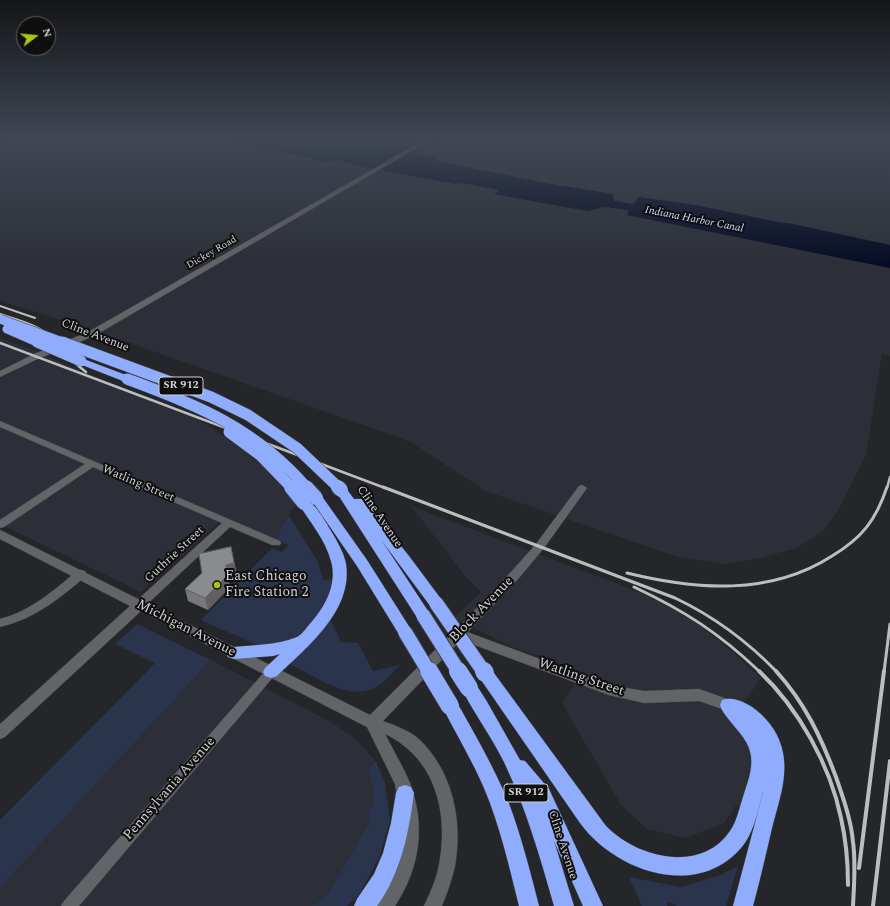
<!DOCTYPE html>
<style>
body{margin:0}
#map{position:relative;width:890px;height:906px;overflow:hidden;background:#252629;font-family:Spectral,serif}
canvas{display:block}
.north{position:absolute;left:16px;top:16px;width:40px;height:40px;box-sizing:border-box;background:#0f0f10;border:1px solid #5d5d5e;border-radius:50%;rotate:74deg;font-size:11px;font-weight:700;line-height:16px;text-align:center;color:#d1d2d3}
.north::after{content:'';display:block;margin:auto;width:14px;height:18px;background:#acc612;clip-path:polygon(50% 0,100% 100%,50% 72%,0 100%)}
</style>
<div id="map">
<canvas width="890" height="906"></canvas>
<div class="north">N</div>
</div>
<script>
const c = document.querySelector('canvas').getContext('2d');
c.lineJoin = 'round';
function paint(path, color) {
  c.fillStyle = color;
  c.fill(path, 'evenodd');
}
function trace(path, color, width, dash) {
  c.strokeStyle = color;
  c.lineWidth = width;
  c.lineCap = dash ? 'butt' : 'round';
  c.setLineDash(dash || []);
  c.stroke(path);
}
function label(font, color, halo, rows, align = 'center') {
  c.font = font + ' Spectral,serif';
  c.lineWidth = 4;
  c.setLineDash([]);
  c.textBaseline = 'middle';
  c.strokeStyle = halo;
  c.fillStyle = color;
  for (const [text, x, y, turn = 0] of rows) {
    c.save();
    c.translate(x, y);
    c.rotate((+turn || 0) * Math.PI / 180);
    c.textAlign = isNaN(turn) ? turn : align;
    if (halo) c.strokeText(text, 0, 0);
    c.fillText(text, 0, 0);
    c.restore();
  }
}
paint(new Path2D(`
 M7,139H231L248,146L309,157L321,162L339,160L358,166L456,184L462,183L500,190L495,194L535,202L588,211L604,207L629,210L627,215L890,268V356L882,354L866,455L838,511L822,532L796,548L760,558L726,564L678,557L486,491L409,441L90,329L0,301V141Z
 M440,139H890V245L695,205L639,197L634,204L614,201L612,194L545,183L436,161L439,160L418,154Z
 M0,338L38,352L0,370Z
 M47,356L84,372L170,405L198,419L247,452L281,484L296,502L276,539L225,517L141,592L0,524V378Z
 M411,506L660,600L691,619L731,650L761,678L733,719L742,730L755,759L740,806L736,805L724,823L685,838L647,829L621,805L562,703L571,690L581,671L513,647L454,618L481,592L465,576Z
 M211,660L329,721L356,739L376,762L368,768L373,791V806L368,810L370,821L326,897L311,906H0V888Z`), '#2c2f37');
paint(new Path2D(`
 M289,515L318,562L323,580L334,579C327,613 296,652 257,645C252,644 246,640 240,637C227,632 214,626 201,620L272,548L282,552L288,545L276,539Z
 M329,617L341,642L358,643L373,671L400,665C392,673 384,683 374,688C348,701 315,676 291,665L292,659Z
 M137,624L211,660L0,888V820L155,663L115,644Z
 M376,762L385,782L390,821L379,858L359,895L347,906H311L326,897L370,821L368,810L373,806V791L368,768Z
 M738,866L726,906H677L668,902L667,906H642L629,877L681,887L721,875Z`), '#2b344d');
paint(new Path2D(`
 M231,139H350L414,154L433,156L439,160L437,161L545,183L613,194L614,201L634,204L639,197L695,205L777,222L793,224L890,245V268L627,215L629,210L604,207L588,211L494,194L499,190L462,183L456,184L358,166L339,160L321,162L309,157L248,146Z`), '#060c24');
const street = new Path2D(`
 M0,421L280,541L281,543L280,545H272L230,527L143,608L139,609L135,608L133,605L135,602L222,523L93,467L4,527L0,528V520L85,464L0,427Z
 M582,485L587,488L544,548L519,578L463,637L459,638L455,637L453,634L455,631L511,572L536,544L579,486Z
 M81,570L85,571L86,574L85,577C57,600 36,618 0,627V619C31,611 53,591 77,571Z
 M271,667L275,669L277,672L275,675L79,906H61L64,901L267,669Z`);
const secondary = new Path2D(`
 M426,139H432L94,336L40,358L0,377V371L34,354L88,332Z
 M0,530L370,715L454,631L459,629L610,685L644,691L699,689L733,701L735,705L733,709L728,711L699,701L644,703L609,695L461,640L383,721C396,726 411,731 421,741C453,773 463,822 455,866C452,880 447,893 442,906H424C430,893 436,880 439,865C449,814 436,758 385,734C393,750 403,766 410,783C426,826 420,868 395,906H376L392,881L399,865L402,850V825L395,784L367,727L141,611L5,737L0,739V724L130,606L0,539Z`);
const highway = new Path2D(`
 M81,358L131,377L132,379L127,382L123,381L77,363L76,361Z
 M341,486L345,487L354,499H363L409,556L441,599L443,603L441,607L436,608L431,607L382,541L428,611L431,615L428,619L423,621L418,619L335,490L337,487Z
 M316,494L321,495L367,560L410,628L413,632L410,636L405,638L400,636L357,566L310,498L311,495Z
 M304,499C315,502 325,521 331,531C337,541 344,553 346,564C353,611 307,647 277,676L271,678L265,676L263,672L265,668L280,654L273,656L234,659L228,657L226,653L228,649L234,647C255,645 277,645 297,637C301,635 305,630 308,626C324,609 338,585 331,561C325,539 310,522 298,503L299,500Z
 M485,667L491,669L606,826C637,858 701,874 730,831C737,821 739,809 743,797C747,784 753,770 751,756C749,738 731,725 722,710L720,705L722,700C733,696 747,703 756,710C770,721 780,736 783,753C788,778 778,804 772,828C766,854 760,880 753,906H733L764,789C758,808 755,832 741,848C696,900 615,871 580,823L479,677L477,673L479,669Z
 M469,681L475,683L486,700L520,760L525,761L549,789L603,906H583L554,841L574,906H554C540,857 526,808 504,762C491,736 474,713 461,688L463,683Z
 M450,699L456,701C475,734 493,766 508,801C521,835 530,871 539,906H519C509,866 500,826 484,788C472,760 456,734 442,706L444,701Z
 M405,785L411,787L414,793C409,832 401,874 377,906H354L357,899L374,874L383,853L391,823L396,793L399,787Z`);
trace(street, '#414243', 1);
trace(secondary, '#414243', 1);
trace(highway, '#414243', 1);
paint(street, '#636468');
paint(secondary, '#636468');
paint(highway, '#90acfd');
trace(new Path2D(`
 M0,306L35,318
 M0,314C22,321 42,326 58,343`), '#bcbdbe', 2);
trace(new Path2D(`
 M57,342L76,364L86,372
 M0,343L385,488
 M887,488L890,477`), '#bcbdbe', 2.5);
trace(new Path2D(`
 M383,487L675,598C713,616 748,642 777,672
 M627,573C696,590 770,596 832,556C862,538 876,520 887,487
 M634,587C685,611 719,633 760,672
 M884,672L890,624`), '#bcbdbe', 3);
trace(new Path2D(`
 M759,671C799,709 830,765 841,818C846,840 848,863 848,885
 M776,671C805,703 821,737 836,777C843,798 851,819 853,842C856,863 854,885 853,906
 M859,868L884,671
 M873,906L890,761`), '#bcbdbe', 4);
const highwayBridgeFar3 = new Path2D(`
 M0,319L65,343
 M7,329L39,343`);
const highwayBridgeFar2 = new Path2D(`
 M37,342L81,361
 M62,342L211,397L248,415L297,448L339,488
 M127,379C198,405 256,429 307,488
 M229,432L260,455L292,488`);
const highwayBridgeFar1 = new Path2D(`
 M291,487L304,503
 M306,487L316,498
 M338,487L341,490
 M436,603L484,672
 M423,615L459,672
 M405,632L429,672`);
const highwayBridge = new Path2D(`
 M429,671L450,706
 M458,671L469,688
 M484,671L485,673`);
trace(highwayBridgeFar3, '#414243', 10, []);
trace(highwayBridgeFar2, '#414243', 12, []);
trace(highwayBridgeFar1, '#414243', 16, []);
trace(highwayBridge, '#414243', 19, []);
trace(highwayBridgeFar3, '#90acfd', 9);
trace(highwayBridgeFar2, '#90acfd', 11);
trace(highwayBridgeFar1, '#90acfd', 14);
trace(highwayBridge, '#90acfd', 18);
paint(new Path2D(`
 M231,547L237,575L228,577L230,587L208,610L188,601L185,589Z`), '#77787b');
paint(new Path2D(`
 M234,563L237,575L228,577L226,565Z
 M228,575L230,587L208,610L205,598Z`), '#616164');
const building = new Path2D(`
 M231,547L234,563L226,565L228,575L205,598L185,589L202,573L199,554Z`);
paint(building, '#8a8b8f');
trace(building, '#616164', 1);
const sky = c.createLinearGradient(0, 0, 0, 265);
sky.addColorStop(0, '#141517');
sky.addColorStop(0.52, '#404754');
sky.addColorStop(1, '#40475400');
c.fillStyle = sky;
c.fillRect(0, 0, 890, 265);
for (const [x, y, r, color] of [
 [217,585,4,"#acc612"]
]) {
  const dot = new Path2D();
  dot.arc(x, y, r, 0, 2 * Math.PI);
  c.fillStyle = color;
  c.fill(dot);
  trace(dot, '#0f0f10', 1.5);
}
label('10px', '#d1d2d3', '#0f0f10', [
 ["Dickey Road",212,253,-30]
]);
label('italic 11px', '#d0ddff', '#0f0f10', [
 ["Indiana Harbor Canal",694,220,11]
]);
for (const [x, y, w] of [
 [181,386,44],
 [526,793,44]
]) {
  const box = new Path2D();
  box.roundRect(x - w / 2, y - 9, w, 18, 3);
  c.fillStyle = '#0f0f10';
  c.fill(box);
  trace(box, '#d1d2d3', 1);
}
label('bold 11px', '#d1d2d3', null, [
 ["SR 912",181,386],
 ["SR 912",526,793]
]);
label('12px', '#d1d2d3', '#0f0f10', [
 ["Cline Avenue",95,336,21],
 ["Watling Street",138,484,23],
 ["Cline Avenue",379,517,56],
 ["Guthrie Street",175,555,-43],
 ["Cline Avenue",562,845,72]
]);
label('14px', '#d1d2d3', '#0f0f10', [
 ["East Chicago",225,577],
 ["Fire Station 2",225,593]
], 'left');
label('14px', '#d1d2d3', '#0f0f10', [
 ["Block Avenue",482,610,-46],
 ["Michigan Avenue",186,629,27],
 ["Watling Street",581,678,19],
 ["Pennsylvania Avenue",170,789,-49]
]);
</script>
